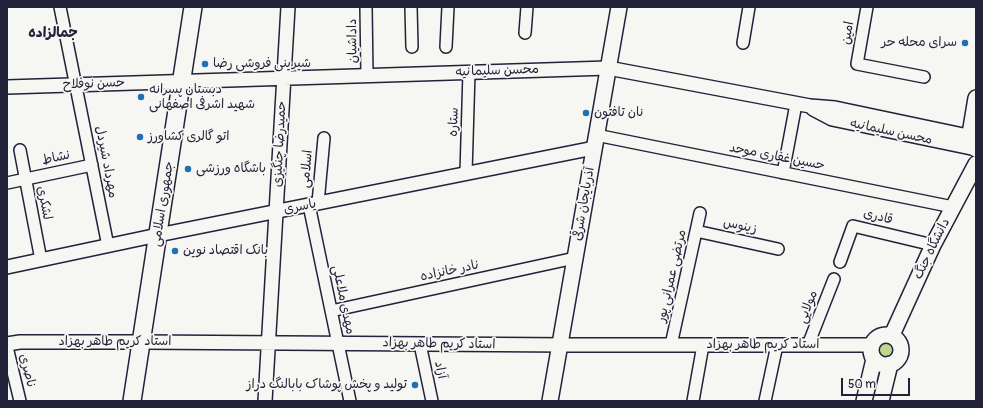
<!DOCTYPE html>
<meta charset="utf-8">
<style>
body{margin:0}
#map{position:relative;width:983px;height:408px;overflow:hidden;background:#f6f6f2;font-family:Pangolin,sans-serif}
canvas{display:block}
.frame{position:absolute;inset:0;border:8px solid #22223b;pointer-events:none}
.scale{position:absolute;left:841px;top:378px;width:69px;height:18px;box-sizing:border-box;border:2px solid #22223b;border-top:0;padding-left:5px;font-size:12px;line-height:14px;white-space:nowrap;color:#22223b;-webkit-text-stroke:3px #f6f6f2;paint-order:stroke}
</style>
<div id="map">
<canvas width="983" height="408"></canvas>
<div class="frame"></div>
<div class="scale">50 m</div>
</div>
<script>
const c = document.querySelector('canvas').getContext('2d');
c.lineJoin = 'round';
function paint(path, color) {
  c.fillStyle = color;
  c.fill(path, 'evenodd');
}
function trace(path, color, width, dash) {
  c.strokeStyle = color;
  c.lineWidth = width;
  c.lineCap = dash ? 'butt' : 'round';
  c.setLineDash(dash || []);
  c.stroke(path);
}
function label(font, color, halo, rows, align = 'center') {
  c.font = font + ' Pangolin,"Playpen Sans Arabic",sans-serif';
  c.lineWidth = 3.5;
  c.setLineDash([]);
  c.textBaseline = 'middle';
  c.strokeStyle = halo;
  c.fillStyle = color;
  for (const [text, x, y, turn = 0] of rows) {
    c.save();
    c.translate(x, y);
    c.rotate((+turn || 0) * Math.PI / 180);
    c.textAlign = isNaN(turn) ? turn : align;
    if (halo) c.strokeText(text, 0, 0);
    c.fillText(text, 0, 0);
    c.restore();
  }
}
paint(new Path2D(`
 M876 350a10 10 0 1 1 20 0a10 10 0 1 1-20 0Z`), '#c1d78d');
const minor = new Path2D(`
 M60,7L108,246
 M366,7L367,75
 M411,7L412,47
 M867,7L857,64L924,77
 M525,33L527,7
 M743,43L749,7
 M446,47L448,7
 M596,135L953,207
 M20,150L41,260
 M466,173L469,72
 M783,173L796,104
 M7,183L92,165
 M318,203L324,138
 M309,205L350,401
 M696,231L778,249
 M840,262L853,226L933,245
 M331,311L575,258
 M420,344L432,401
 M671,345L700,213
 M808,345L834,279
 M7,347L20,401
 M693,401L703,345
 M765,401L777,345`);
const tertiary = new Path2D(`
 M7,87L608,68L810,106L835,108L968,136
 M813,109L832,119L976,149
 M7,267L158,235L594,148
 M7,344L20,342H141L568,345H872
 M265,401L288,7`);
const secondary = new Path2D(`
 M976,125C967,131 966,142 976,149
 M971,128L976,98
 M871 350a15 15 0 1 1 30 0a15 15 0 1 1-30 0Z
 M892,335L933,245L976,164
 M550,401L619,7
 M864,401L874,359
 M881,401L890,364`);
const primary = new Path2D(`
 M132,401L193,7`);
trace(minor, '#22223b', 14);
trace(tertiary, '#22223b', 16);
trace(secondary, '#22223b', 18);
trace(primary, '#22223b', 20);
trace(minor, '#f6f6f2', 11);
trace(tertiary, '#f6f6f2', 13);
trace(secondary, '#f6f6f2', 15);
trace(primary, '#f6f6f2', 17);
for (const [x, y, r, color] of [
 [965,43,4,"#1f6fb2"],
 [205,64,4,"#1f6fb2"],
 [141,97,4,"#1f6fb2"],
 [586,113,4,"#1f6fb2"],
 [140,137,4,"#1f6fb2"],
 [188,169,4,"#1f6fb2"],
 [175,251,4,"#1f6fb2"],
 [415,385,4,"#1f6fb2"]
]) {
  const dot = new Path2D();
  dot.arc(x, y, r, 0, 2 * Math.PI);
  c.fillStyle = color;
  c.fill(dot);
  trace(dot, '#f6f6f2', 1.5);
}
label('13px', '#22223b', '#f6f6f2', [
 ["امین",848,33,-80],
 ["داداشیان",353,41,-91],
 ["محسن سلیمانیه",497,71,-2],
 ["حسن نوفلاح",94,84,-2],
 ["ستاره",454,122,-88],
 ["محسن سلیمانیه",891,132,12],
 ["حمیدرضا چنگیزی",280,144,-87],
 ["حسین غفاری موحد",777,157,11],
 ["نشاط",56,158,-12],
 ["مهرداد شیردل",106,162,79],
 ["اسلامی",307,169,-85],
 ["لشکری",44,203,79],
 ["جمهوری اسلامی",163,204,-81],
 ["آذربایجان شرقی",584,204,-80],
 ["یاسری",300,207,-11],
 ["قادری",878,217,14],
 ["زینوس",740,226,12],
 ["دانشگاه جنگ",932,249,-64],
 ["نادر خانزاده",450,271,-12],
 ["مرتضی عمرانی پور",672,276,-77],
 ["مهدی ملاعلی",343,300,78],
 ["مولایی",808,307,-69],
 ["استاد کریم طاهر بهزاد",115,342],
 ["استاد کریم طاهر بهزاد",439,344,1],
 ["استاد کریم طاهر بهزاد",763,345],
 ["آزاد",440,370,78],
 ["ناصری",27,371,76]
]);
label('13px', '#22223b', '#f6f6f2', [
 ["سرای محله حر",957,43,"right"],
 ["شیرینی فروشی رضا",213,64],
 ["دبستان پسرانه",149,90],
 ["شهید اشرفی اصفهانی",149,105],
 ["نان تافتون",594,113],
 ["اتو گالری کشاورز",148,137],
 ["باشگاه ورزشی",196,169],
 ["بانک اقتصاد نوین",183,251],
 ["تولید و پخش پوشاک بابالنگ دراز",407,385,"right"]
], 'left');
label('bold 14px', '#22223b', '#f6f6f2', [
 ["جمالزاده",53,33]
]);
</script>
